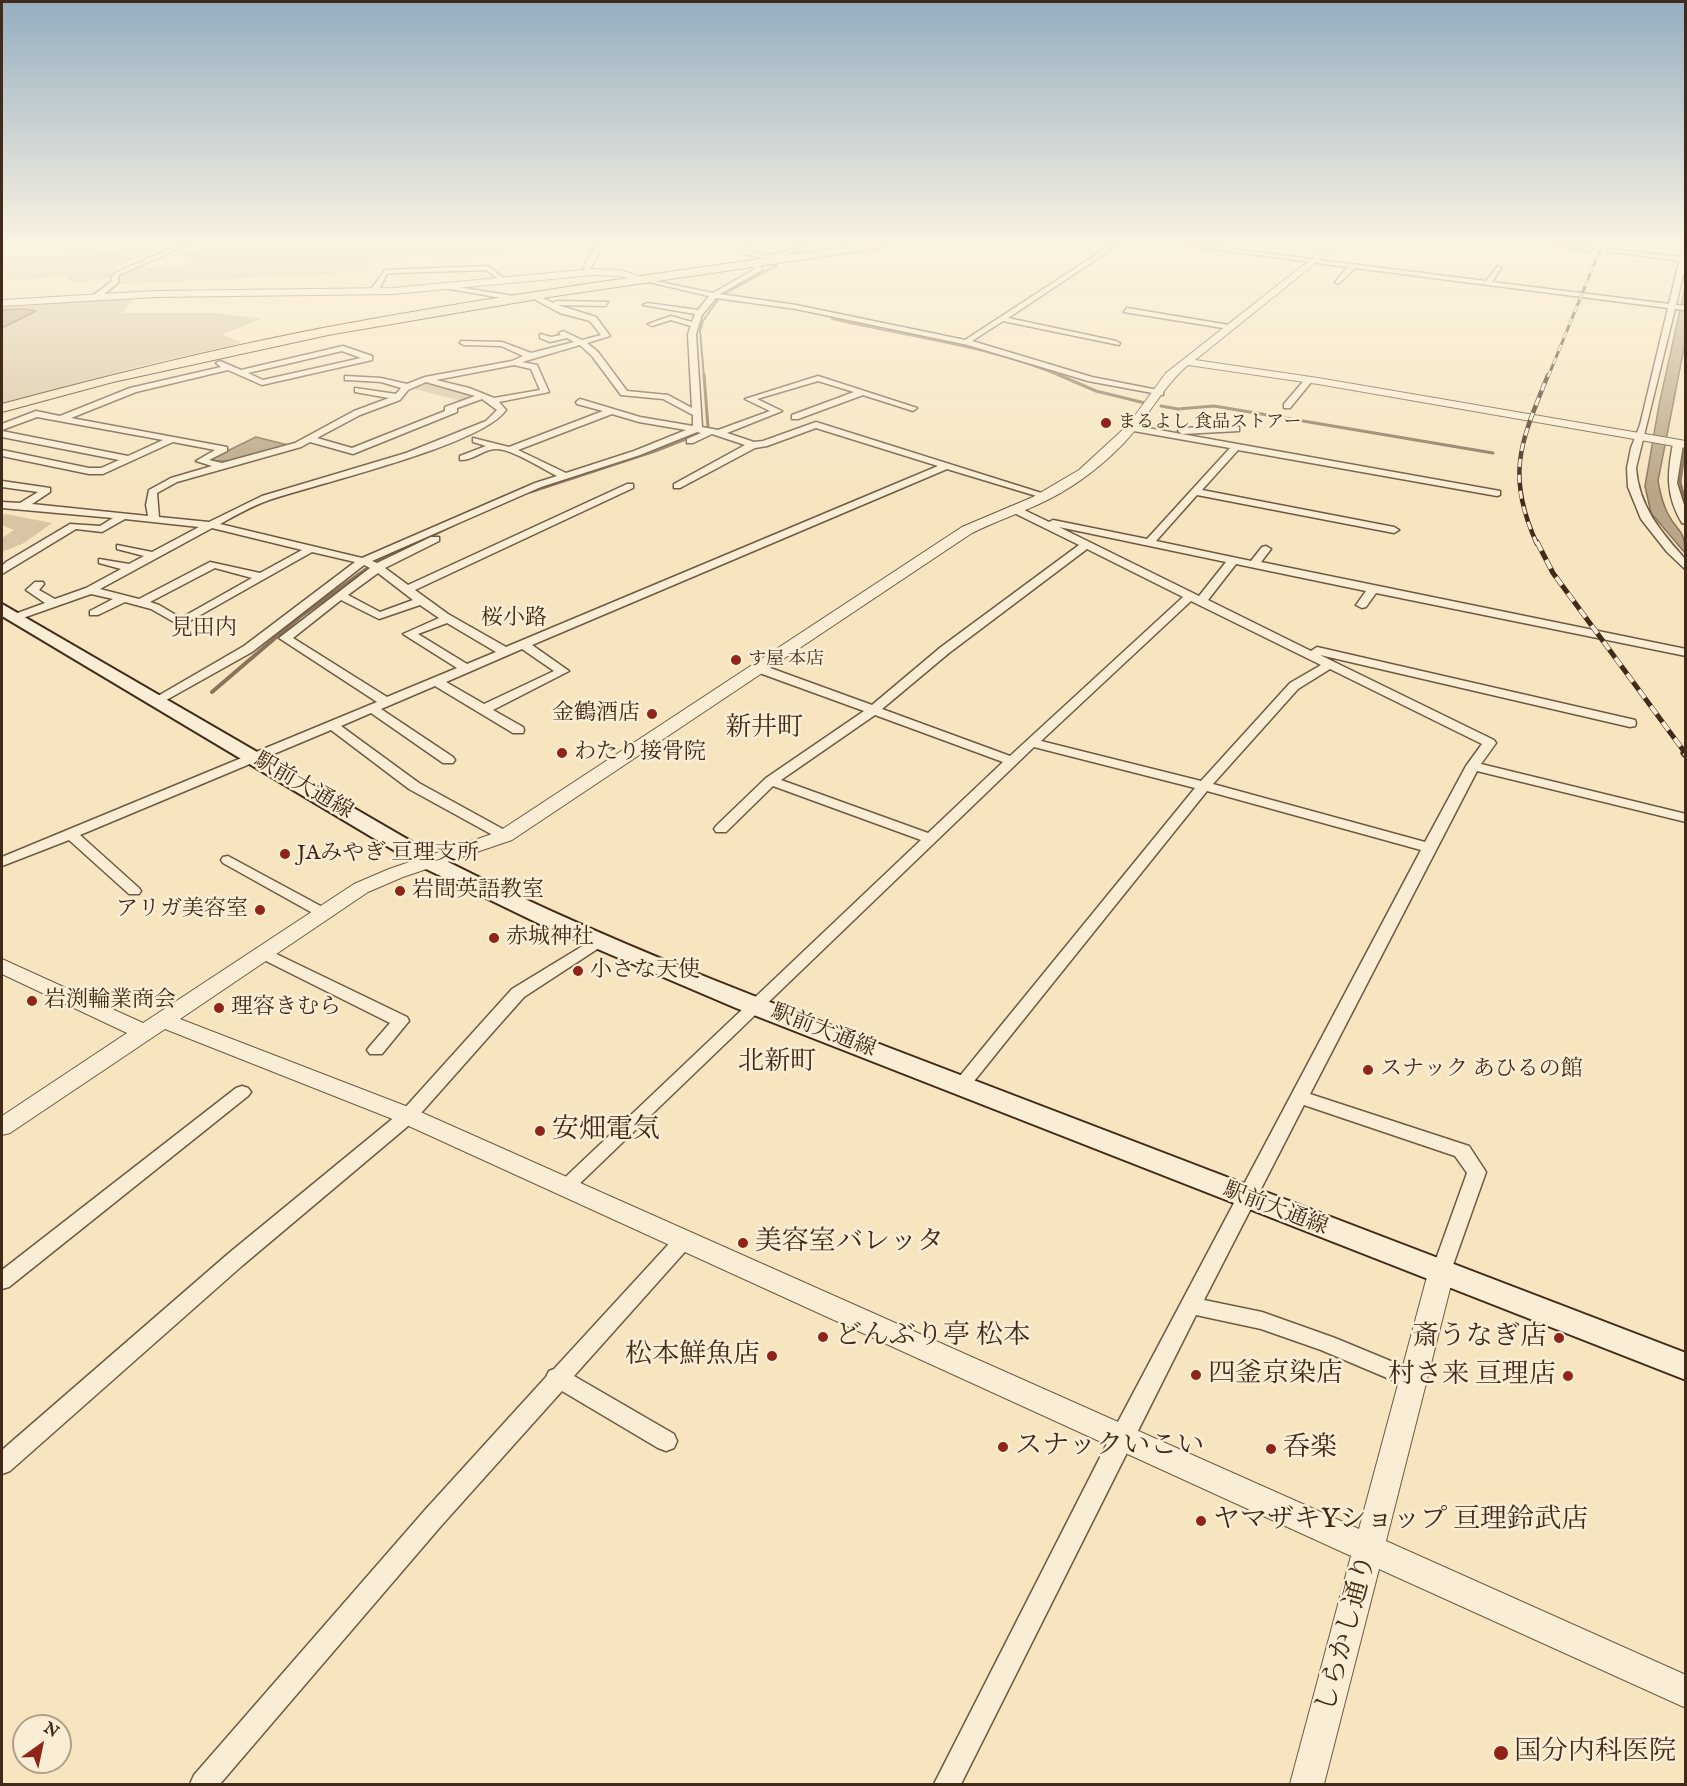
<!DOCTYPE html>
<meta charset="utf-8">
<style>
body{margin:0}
#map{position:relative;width:1687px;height:1786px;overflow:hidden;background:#f6e5bf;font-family:"IM FELL English",serif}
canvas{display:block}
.frame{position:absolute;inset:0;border:3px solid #422a1a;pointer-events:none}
.north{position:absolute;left:12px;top:1714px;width:60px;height:60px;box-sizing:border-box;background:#f9eed5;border:2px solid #b0a08a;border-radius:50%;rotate:33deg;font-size:16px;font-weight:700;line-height:24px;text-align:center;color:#422a1a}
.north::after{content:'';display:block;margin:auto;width:21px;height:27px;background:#8f2418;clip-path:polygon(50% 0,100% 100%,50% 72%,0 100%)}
</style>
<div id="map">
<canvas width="1687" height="1786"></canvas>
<div class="frame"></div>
<div class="north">N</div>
</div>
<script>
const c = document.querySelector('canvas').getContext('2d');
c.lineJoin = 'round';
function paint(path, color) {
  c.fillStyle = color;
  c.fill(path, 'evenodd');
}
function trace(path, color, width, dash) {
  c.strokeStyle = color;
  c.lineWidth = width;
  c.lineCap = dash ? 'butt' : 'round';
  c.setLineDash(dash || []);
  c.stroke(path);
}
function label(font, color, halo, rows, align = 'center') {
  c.font = font + ' "IM FELL English","Noto Serif JP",serif';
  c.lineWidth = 5;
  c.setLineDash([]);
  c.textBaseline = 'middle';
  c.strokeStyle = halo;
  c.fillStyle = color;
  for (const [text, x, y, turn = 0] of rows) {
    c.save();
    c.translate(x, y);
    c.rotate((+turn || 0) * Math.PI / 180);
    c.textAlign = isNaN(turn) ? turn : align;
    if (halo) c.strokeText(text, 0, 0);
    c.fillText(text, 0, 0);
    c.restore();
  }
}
paint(new Path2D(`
 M134,245H169L116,267L107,279L73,283L66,276L8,281L6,275L2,274V257H65L73,248L95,246L98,254L116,253Z
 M204,245H366L352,249L383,245H572H510L430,253L500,247L503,256L430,258L429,253L425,256L369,259V272L120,284L123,276L132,269L196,264L182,256L189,253L228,255L221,251L198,248Z
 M133,299L122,313H216L261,319L222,334L242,343L141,366L2,404V306Z
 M427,383L476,396L462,401L414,389L415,386Z
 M5,514L52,523L24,543L2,552V538L14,530L2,525V516Z`), '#d7c5a3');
const water = new Path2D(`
 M1685,287V343L1658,481C1660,492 1662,503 1668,514C1678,533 1685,529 1685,553L1651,513L1645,486L1659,405Z
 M25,309L36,311L2,328V310Z
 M256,437L288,445L231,461H214L213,458Z`);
paint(water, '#b9a587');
trace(water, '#89745b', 1.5);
trace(new Path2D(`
 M796,254L813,245
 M722,295L777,265
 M719,298L734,301
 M832,319C910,337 989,346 1063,377
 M704,377L700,331L703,321L719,298`), '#89745b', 2);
trace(new Path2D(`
 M704,375L708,427
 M1059,375L1096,391L1145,403
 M1161,406L1178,409L1214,406L1493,453
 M1685,447L1680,482L1686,506
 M530,492L655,451L701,433
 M415,544L458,523`), '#89745b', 3);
trace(new Path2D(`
 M378,561L418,542
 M212,692L302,615L367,569`), '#89745b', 4);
const minor = new Path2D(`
 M179,245H187L119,275L118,283L98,299L91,297L112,281L111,277L115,273Z
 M596,245H602L589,272L584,273L585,264Z
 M799,245H807L780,258L785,260L782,262L744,254L739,251L743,246C761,262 778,254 799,245Z
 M1111,245H1118L1008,318L1116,341L1120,343L1119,345L1003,321L972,341L1092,377L1163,391V395L1088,381L968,345L796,309L716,298L702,315L696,334L702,427L718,430L770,411L745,399L818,376L917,408L913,411L863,395L798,419H792V415L854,392L818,381L757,399L782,411L727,433L754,442L763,441L816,422L1051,496L1043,498L947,469L532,645L569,671L493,710L523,727L524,730L523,733H513L435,686L381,709L453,757L455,760L453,763H443L371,713L341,726L419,783L510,833L512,836L510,839H500L409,789L331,730L80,835L139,888L141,891L139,894H129L69,840L2,866V857L377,702L279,638L370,568L364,565L252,652L161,703L157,704L151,700L244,646L355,562L312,552L181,626L151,609L125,602L98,615H90V611L113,599L91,594L20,619H12V615L45,603L26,590L35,582H43L44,584L39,590L55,599L86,588L121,569L99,563V559L129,564L144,556L117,549V545L152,552L199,527L125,519L102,532L76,529L2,574V566L6,562L70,524L100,526L113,518L2,508V502L20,503L38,492L2,487V481L50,488V492L32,504L148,516L146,505L149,490L171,478L212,466L196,461L215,450L173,442L103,474H89L2,456V450L89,468H101L119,460L2,437V431L128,456L163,440L37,417L2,430V424L36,411L60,416L130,388L221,367L216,363L220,361L241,370L343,346L372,356V360L262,385L228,370L136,392L71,418L227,447V451L209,460L222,463L295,443L354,411L389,398L355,392V388L396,394L401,388L381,382L348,380H345V376L381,378L407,384L425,377L512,361L523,356L501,346L464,345L460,343L461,341L502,342L531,353L574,342L567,338L550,342L540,338V334L551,337L561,335L559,333L563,331L582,340L601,335L590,321L560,313L534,299L537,295L553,303L557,301L608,302L605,306L558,305L596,317L610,336L587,343L598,352L627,391L668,395L692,408L688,334L691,326L671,320L652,326L648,324L671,316L692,322L695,314L643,305L647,303L698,310L709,296L645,281V279L713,293L755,269L749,264L752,262L762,268V270L720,294L796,305L965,340ZM580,345L592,356L621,395L663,399L693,415V426L640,417L580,399L576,402L577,404L603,411L509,447L473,438V442L486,446L460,456V460C473,461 483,449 496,449C510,448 543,469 557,476L535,483L362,558L220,524C236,515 252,506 269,500C316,484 483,445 506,410L499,402L549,392L537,365L522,362ZM342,351L361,358L263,380L248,373ZM514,365L531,369L540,390L494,398L469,388L436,380ZM426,382L475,396L445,407V411L352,448L317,438L360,415L400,400L408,390ZM482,399L497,410L486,421L406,453L262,496L209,522L159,517L157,493L177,482L301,447L310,442L353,454L457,412V408ZM612,414L639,422L686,430L634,451L566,473L518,450ZM816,428L938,466L506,647L448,614L415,590L633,488V484H627L408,585L385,568L439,541V537H431L377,563L372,561L541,487L640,455L697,432L701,433L687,439V443H693L712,434L745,445L674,484V488H680L755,448L767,446ZM212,528L302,550L260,573L210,562L139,599L100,589ZM215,568L252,578L181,618L159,605L150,602ZM378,573L413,600L380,612L348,595ZM341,600L379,619L420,605L439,618L403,634L457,668L387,697L293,638ZM447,623L496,652L467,664L418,634ZM522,649L554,671L484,704L446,682Z
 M1183,245H1199L1486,281L1498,266L1501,268L1492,282L1669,304L1679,261L1607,251L1610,249L1680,257L1686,245V263L1676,305L1686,306V310L1675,309L1636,468C1639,507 1661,532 1686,560V570L1667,552L1641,519L1628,487L1627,468L1631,448L1640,425L1668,308L1355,268L1338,284L1335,282L1348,267Z
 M1554,245H1571L1594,249L1591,251Z
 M488,266L505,279V281H501L486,270L395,273L387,274L377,293L370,291L385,270Z
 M446,285L519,297L523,299L519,301L444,288Z
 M1127,308L1229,325L1233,327L1229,329L1124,312Z
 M1306,378L1313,380L1290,408H1284V404Z
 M1131,425L1500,491V495L1497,496L1238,450L1202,490L1394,527L1399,530L1394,533L1197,495L1156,541L1251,561L1262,547L1266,546L1271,549L1261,562L1686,649V656L1376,593L1366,607L1362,608L1356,605L1366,591L1236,564L1208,600L1311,651L1317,647L1635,720L1636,723L1635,726L1630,727L1320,655L1494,740L1496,743L1481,764L1686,814V822L1477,771L1310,1094L1469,1146L1486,1172L1448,1279L1441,1281L1434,1279L1431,1273L1467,1173L1455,1156L1304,1105L1204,1300L1262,1312L1335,1338L1422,1374L1425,1380L1422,1386L1414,1389L1406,1386L1321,1350L1261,1329L1196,1315L961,1784H934L1119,1420L1421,850L1207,791L967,1090L961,1092L955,1090L952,1086L955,1082L1195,788L1034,747L572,1191L565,1193L558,1191L556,1186L921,840L773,786L726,832H716L714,829L716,826L766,778L864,711L754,671V665H762L872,705L941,647L1079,545L1010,511V507H1018L1049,522L1053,520L1147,539L1230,448L1128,430V426ZM1059,527L1226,562L1199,596ZM1087,549L1183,597L1010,756L882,709L949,653ZM1191,601L1321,665L1290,683L1201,781L1041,741ZM1330,669L1482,744L1466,766L1425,842L1213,784L1298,689ZM875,715L1003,762L928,833L781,780Z
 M1236,426L1239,427V431L1182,434L1178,431L1182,428Z
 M1678,441L1683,444L1677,483L1686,511V524L1682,523C1666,496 1667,474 1673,444Z
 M228,856L328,910L331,913L328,916H318L223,863L221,860L223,857Z
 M599,936L607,941L605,944L524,997L414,1121L243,1265L10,1471L2,1474V1450L229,1253L402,1111L512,989Z
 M264,948L407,1017L409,1021L382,1054H370L367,1050L370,1046L390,1023L258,957L256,953Z
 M242,1086L248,1088L251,1092L248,1096L9,1287L2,1289V1270L236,1088Z
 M684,1232L691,1235L694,1240L691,1245L574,1376L674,1434L677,1441L674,1448L666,1451L658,1448L562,1391L441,1526L220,1784H190L194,1775L425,1510L546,1377L549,1371L554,1369L677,1235Z`);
const tertiary = new Path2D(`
 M1329,245H1338L1195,360L1318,378L1686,441V448L1318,384L1188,365C1162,387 1146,421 1121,446C1097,470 1070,490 1039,504C1017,514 994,522 972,533L512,840L403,877L368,892L180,1019L416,1110L1359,1529L1428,1273L1432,1266L1441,1263L1450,1266L1454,1273L1386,1541L1686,1675V1708L1379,1569L1324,1784H1290L1351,1556L400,1122L165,1029L10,1133L2,1135V1116L127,1033L2,974V959L143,1023L354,884L389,869L498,832L962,527L1033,497L1079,470L1128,425L1166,373Z
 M593,269L620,270L652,280L647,283L620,276L593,275L393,294L155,297L2,306V300L155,291L393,288Z`);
const secondary = new Path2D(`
 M2,604L438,857C541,909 646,954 754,996L1686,1353V1380L736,1008L546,927L422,867L2,616Z`);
const trunk = new Path2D(`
 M860,245H887L881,248L549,297L328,335L113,382L2,412V404C110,375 218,348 328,327C504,294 682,270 860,245Z`);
trace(minor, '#6f5943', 3);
trace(tertiary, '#6f5943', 2);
trace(secondary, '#422a1a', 4);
trace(trunk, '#422a1a', 2);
paint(minor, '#f9eed5');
paint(tertiary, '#f9eed5');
paint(secondary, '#f9eed5');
paint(trunk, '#f6e5bf');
const railFar3 = new Path2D(`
 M1548,377L1602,245`);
const railFar2 = new Path2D(`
 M1537,544C1505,474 1521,442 1548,375`);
const railFar1 = new Path2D(`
 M1537,542L1553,573L1686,754`);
const rail = new Path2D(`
 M1684,753L1686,755`);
trace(railFar3, '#422a1a', 3);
trace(railFar2, '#422a1a', 4.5);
trace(railFar1, '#422a1a', 5);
trace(rail, '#422a1a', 7);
trace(railFar3, '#f9eed5', 2, [7]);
trace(railFar2, '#f9eed5', 3, [8]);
trace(railFar1, '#f9eed5', 4, [10]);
trace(rail, '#f9eed5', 4.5, [14]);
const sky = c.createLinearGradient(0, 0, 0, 495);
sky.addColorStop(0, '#95aec1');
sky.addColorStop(0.49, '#fbf3e2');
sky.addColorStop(1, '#fbf3e200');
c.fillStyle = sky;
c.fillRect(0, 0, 1687, 495);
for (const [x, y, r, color] of [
 [1106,423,6,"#8f2418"],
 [736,660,6,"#8f2418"],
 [652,714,6,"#8f2418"],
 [562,753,6,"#8f2418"],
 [285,854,6,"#8f2418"],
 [400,891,6,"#8f2418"],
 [260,910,6,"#8f2418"],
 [494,938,6,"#8f2418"],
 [578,971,6,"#8f2418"],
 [32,1001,6,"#8f2418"],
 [219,1008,6,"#8f2418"],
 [1368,1070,6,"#8f2418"],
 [540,1131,6,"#8f2418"],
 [743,1243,6,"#8f2418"],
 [823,1337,6,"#8f2418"],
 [1559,1338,6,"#8f2418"],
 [772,1356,6,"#8f2418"],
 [1196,1375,6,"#8f2418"],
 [1568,1376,6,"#8f2418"],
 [1003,1447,6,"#8f2418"],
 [1271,1449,6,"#8f2418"],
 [1201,1521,6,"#8f2418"],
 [1501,1753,8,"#8f2418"]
]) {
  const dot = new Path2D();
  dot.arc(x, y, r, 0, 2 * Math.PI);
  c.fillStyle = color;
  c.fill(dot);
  trace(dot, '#f9eed5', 2);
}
label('18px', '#422a1a', '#f9eed5', [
 ["まるよし 食品ストアー",1118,423],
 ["す屋 本店",748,660]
], 'left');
label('22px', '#422a1a', '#f9eed5', [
 ["桜小路",514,619],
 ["見田内",204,629]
]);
label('22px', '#422a1a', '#f9eed5', [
 ["金鶴酒店",640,714,"right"],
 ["わたり接骨院",574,753],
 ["JAみやぎ 亘理支所",297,854],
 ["岩間英語教室",412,891],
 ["アリガ美容室",248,910,"right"],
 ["赤城神社",506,938],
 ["小さな天使",590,971],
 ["岩渕輪業商会",44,1001],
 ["理容きむら",231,1008],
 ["スナック あひるの館",1380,1070]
], 'left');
label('22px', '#422a1a', '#f9eed5', [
 ["駅前大通線",303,787,30],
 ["駅前大通線",823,1032,21],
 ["駅前大通線",1275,1210,21]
]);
label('26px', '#422a1a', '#f9eed5', [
 ["新井町",764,730],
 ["北新町",777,1064]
]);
label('27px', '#422a1a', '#f9eed5', [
 ["安畑電気",552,1131],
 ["美容室バレッタ",755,1243],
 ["どんぶり亭 松本",835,1337],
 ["斎うなぎ店",1547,1338,"right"],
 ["松本鮮魚店",760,1356,"right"],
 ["四釜京染店",1208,1375],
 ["村さ来 亘理店",1556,1376,"right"],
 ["スナックいこい",1015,1447],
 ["呑楽",1283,1449],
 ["ヤマザキYショップ 亘理鈴武店",1213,1521],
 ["国分内科医院",1514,1753]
], 'left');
label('27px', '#422a1a', '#f9eed5', [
 ["しらかし通り",1348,1634,-75]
]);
</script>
